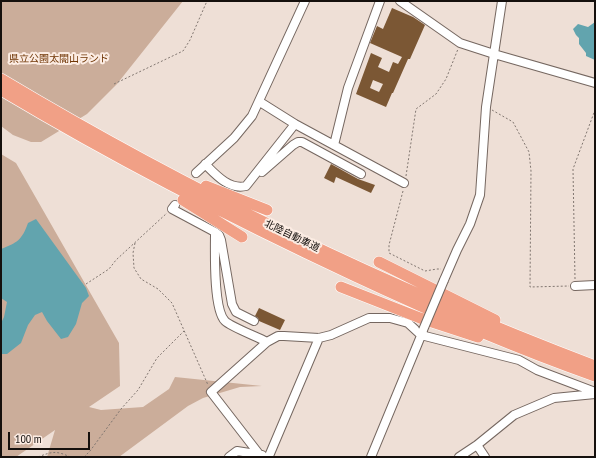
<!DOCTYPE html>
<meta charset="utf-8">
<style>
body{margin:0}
#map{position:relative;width:596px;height:458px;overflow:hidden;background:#eedfd6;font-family:"PT Sans Narrow",sans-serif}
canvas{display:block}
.frame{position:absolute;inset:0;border:2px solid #15100d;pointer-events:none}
.scale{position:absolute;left:8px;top:432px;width:82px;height:18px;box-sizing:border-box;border:2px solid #15100d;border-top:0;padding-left:5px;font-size:12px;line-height:14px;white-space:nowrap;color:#15100d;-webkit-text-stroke:3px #fcece3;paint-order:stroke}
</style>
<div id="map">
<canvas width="596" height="458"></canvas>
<div class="frame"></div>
<div class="scale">100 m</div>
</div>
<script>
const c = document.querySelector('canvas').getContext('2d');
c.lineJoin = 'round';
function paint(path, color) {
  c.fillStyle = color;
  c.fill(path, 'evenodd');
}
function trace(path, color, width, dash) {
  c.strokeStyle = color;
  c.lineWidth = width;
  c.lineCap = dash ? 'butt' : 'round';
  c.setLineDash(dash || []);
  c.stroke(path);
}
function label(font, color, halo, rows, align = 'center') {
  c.font = font + ' "PT Sans Narrow","Noto Sans JP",sans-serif';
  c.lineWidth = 4;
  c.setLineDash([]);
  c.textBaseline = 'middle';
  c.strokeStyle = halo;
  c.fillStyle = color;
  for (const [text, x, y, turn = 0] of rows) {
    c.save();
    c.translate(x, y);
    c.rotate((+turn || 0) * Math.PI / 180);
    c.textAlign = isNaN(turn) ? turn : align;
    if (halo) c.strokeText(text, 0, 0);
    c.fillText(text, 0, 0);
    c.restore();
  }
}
paint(new Path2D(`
 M1,1H183L117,84L87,114L41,142H31L13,135L1,126Z
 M1,154L16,163L119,343L120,386L89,407L101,410L143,407L169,389L175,377L262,386L240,387L203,398L188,406L119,457H47L55,430L16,457H1Z`), '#cbad9a');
paint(new Path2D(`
 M595,22V60L586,56V53L579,44V38L576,35L573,29L578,24L588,27Z
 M36,219L86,288L89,296L82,303L76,324L68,337L61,339L47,321L42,312L35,315L28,325L21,343L7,354H1V323L4,317L7,302L1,298V249C17,243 22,240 28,223Z`), '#62a4ae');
paint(new Path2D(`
 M392,8L413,17L425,25L410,59H408L393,93H392L386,107L356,94L371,53L382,58L378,67L389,72L393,62L398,64L402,57L370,43L377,26L383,29ZM373,80L383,84L379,92L370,88Z
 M331,164L358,179L375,185L371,193L336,177L334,183L324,178Z
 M259,308L285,320L280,330L259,321L258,318L255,316Z`), '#7b5734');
const minor = new Path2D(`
 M400,1L460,43L494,54L595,83
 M260,102L295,124L404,183
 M334,145L348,88L380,1
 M205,164C216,175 229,190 246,186L295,124
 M262,172L293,145L298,142H302L361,174
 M196,173L234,138L252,116L305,1
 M175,205L172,209L215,232C215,250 213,309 225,321C231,327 258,337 267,342
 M215,232L219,235L221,240L232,304L236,312L254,321
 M444,280L457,250L470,224L480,195L486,107L502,1
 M575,286L595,285
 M477,445L485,457
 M259,454L211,392L267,342L278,336H284L319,338L331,335L369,318H390L408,323L421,335L519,360L537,370L595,392
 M269,456L319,338
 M229,457L237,451L262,455
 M371,457L423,331
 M459,457L477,445L514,415L554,398L595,394`);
const highway = new Path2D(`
 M1,79C190,192 389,288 595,366
 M1,90C115,158 233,219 353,275C432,312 513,347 595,376
 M206,186L267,210
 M183,200L242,237
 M379,262L495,320
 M341,287L420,318L478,337`);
trace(minor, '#756760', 10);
trace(highway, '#fff', 12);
trace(new Path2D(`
 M114,84L183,51L190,40L207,1
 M492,110L513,122L529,152L531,171L530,287L569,286
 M406,176L416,109L436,94L446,79L458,49
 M403,191L389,245V253L425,271L437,269H441
 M135,243L133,253L134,268L141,279L158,289L172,303L208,385
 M575,279L573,169L595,110
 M86,284L109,269L116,260L167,213
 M38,457C51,452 56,450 70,457
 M84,457L90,451L121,409L138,390L157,358L184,331`), '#807670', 1, [2, 2]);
trace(minor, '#fff', 8);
trace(highway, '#f1a086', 11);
const minorBridge = new Path2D(`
 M423,330L444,280`);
trace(minorBridge, '#756760', 10, []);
trace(minorBridge, '#fff', 8);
label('10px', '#6f3504', '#fcece3', [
 ["県立公園太閤山ランド",59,59]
]);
label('10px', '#15100d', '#fcece3', [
 ["北陸自動車道",292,236,26]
]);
</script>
